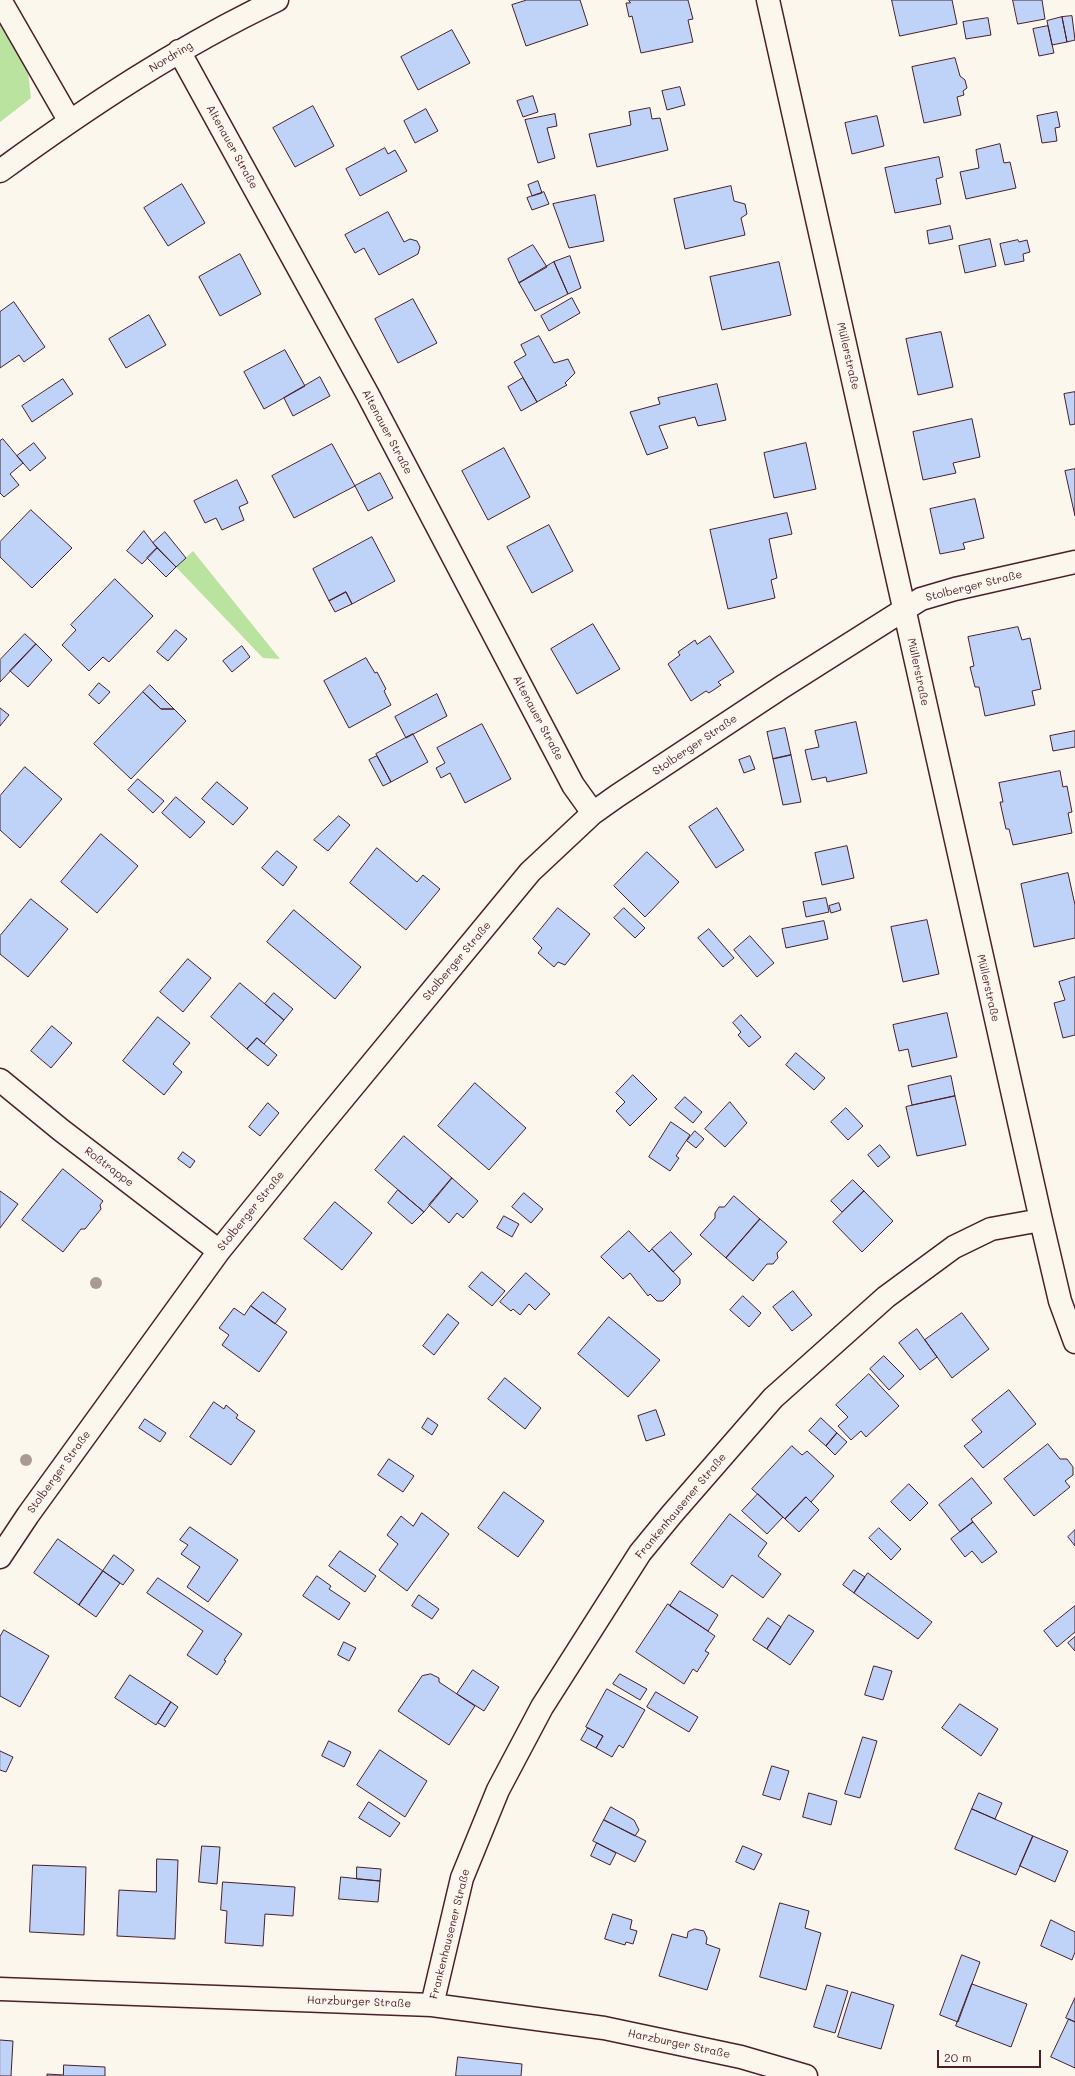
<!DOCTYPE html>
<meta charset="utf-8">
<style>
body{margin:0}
#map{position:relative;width:1075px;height:2076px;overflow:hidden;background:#fbf7ec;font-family:Mali,sans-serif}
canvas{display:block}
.scale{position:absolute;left:937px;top:2050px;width:104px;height:18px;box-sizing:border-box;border:2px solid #4a1f2b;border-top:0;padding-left:5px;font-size:12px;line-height:14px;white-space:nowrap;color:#4a1f2b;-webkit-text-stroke:3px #fbf7ec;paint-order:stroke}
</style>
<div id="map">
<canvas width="1075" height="2076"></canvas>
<div class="scale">20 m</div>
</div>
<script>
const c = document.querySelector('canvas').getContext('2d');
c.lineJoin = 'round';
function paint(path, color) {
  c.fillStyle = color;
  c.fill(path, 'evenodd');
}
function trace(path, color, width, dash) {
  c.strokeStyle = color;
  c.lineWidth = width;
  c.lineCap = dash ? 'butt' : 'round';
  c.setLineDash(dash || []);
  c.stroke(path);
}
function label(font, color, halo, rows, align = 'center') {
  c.font = font + ' Mali,sans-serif';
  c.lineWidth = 4;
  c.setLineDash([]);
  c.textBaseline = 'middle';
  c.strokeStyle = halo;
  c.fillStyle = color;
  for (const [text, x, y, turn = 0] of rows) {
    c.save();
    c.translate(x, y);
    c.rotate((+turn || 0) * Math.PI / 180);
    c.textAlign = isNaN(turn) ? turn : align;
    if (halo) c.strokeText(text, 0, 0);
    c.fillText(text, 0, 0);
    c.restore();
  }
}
paint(new Path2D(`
 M0,14L28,72L31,98L0,122Z
 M193,551L280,659L263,658L176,567Z`), '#bae39f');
const building = new Path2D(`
 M527,0H580L588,25L526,46L512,5Z
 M629,0H688L693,19L688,20L693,42L641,53L632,16L629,17L626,3H630Z
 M892,0H952L957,24L900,36Z
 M1013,0H1042L1045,19L1018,24Z
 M1072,16L1075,40L1067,42L1062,17Z
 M1062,17L1067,42L1052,45L1047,21Z
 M988,18L991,35L966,39L963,22Z
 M1048,26L1054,53L1039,56L1033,29Z
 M452,30L470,63L418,90L401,57Z
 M955,58L960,76L965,80L967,88L963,91L964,95L957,97L961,115L924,123L912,67Z
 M680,87L685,105L667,110L662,91Z
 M533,96L538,112L523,117L517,101Z
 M313,106L334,146L295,167L273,128Z
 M650,108L652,119L660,118L668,150L597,167L589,134L631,125L629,112Z
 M426,109L438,131L415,143L404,121Z
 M1057,112L1060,127L1055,128L1057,141L1042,143L1037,116Z
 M555,114L557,126L547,128L555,158L538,163L525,120Z
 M877,116L884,146L852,154L845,123Z
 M1000,144L1004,163L1010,162L1016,188L966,199L960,172L979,168L976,150Z
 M385,148L388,154L395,150L407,171L360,196L346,169Z
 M939,157L943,177L936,179L941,204L895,213L885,168Z
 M538,181L542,193L532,196L528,185Z
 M182,184L205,223L168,246L144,208Z
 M731,186L734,201L745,204L747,214L741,218L745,235L685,249L674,199Z
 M544,192L549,204L532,210L527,198Z
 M595,195L604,241L569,248L553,204Z
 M388,212L404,242L410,239L417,241L420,247L418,254L379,275L364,248L355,253L345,235Z
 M950,226L953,239L929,244L927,231Z
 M990,239L996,266L965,273L959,246Z
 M1018,240L1019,242L1027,240L1030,252L1023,254L1024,261L1005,265L1000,244Z
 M533,245L547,267L519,283L508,259Z
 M240,254L261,294L220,316L199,277Z
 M570,256L581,288L568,294L554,262Z
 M554,262L568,294L535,311L519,283Z
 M779,262L791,315L722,330L710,277Z
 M572,298L580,313L549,331L541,316Z
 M413,299L437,343L398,363L375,319Z
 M14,302L45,347L24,362L19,355L0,368V312Z
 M149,315L166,345L126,368L109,339Z
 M941,332L953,387L918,395L906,339Z
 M539,336L554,363L568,359L575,373L565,383L567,385L537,402L514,362L526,355L521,345Z
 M285,350L305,386L264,409L244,372Z
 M320,377L330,396L293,416L284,398Z
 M523,378L537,402L521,411L508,387Z
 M63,379L73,394L32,422L22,406Z
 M717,384L726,420L698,426L695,417L659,426L668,448L647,455L630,412L660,404L658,398Z
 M1075,392V424L1070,425L1064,394Z
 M972,419L980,457L953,463L956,473L923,480L913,432Z
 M3,439L23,463L10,474L19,485L4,497L0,493V441Z
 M34,443L46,458L30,471L17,456Z
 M806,443L816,489L774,498L764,453Z
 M332,444L355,486L294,518L272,476Z
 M504,448L530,497L488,520L462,471Z
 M1075,469V516L1065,471Z
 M380,473L393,498L368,511L355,486Z
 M237,480L248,503L239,507L244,520L222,530L216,518L205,523L194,501Z
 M975,499L984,538L963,543L965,549L940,554L930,509Z
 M31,510L72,548L32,588L0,557V542Z
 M787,513L792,534L769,539L777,578L771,580L775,598L728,609L710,530Z
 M549,525L573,571L532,593L507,547Z
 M144,531L157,548L142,564L127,551Z
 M165,532L186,558L176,567L153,543Z
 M372,537L395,581L352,604L346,592L329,601L313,569Z
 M157,548L176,567L166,577L147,558Z
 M115,579L153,616L109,662L103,657L89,671L62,645L76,630L71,625Z
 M346,592L352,604L335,612L329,601Z
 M593,624L620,669L577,694L551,649Z
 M1018,627L1022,640L1030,638L1041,689L1032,691L1035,705L985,716L979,687H975L970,667L974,666L968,637Z
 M176,630L187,639L168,661L157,652Z
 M25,634L36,644L0,682V660Z
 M710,636L734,672L718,682L721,685L709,693L706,691L691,701L668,664L680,655L678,652L695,640L697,644Z
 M36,644L52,660L28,687L10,671Z
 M242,646L250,657L232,672L223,661Z
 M366,658L375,673L377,672L386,689L384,691L391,705L349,728L324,681Z
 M99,683L110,692L99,704L89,695Z
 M150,685L174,709H161L143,692Z
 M143,692L161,709H174L186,721L131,779L94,744Z
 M437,694L447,716L406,738L395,717Z
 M0,708L9,715L0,726Z
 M856,722L867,773L827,782L826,777L812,780L805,750L819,747L815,731Z
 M482,724L511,779L465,803L450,773L441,778L436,768L445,763L437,748Z
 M785,728L791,755L773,759L767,732Z
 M1075,731V747L1053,751L1050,736Z
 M413,734L428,762L391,782L376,754Z
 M791,755L801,802L783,805L773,759Z
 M377,756L391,782L383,786L369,760Z
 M750,756L755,769L744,773L739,760Z
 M25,767L62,799L20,848L0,830V796Z
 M1060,771L1063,787L1067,786L1072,812L1068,813L1072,833L1013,845L1009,829H1006L1000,802H1003L999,783Z
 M138,779L164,801L153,813L128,790Z
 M217,782L248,808L233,825L202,799Z
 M176,797L205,822L190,838L162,813Z
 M717,808L744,850L716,868L689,827Z
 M339,816L350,825L328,851L314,840Z
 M101,834L138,866L97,913L61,882Z
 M847,846L854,878L822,885L815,853Z
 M377,848L417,882L423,875L440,889L406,930L350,883Z
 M277,851L297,867L283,886L262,868Z
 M647,852L679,882L645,917L614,886Z
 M1068,873L1075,905V938L1034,947L1021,884Z
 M826,898L829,912L806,917L803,902Z
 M31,899L68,929L28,977L0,954V936Z
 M839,903L841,910L831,913L829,906Z
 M558,908L590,934L565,965L558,962L554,967L538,953L542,948L533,939Z
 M624,908L645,928L635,938L614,918Z
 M294,910L361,967L335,999L267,942Z
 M927,920L939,974L903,982L891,927Z
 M824,921L828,939L786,948L782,929Z
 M709,929L734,958L723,967L698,938Z
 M750,936L774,963L757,977L734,950Z
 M188,959L211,978L183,1012L160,992Z
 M1075,977V1035L1063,1038L1054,1003L1065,1000L1059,982Z
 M240,983L284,1020L264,1044L257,1038L247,1049L211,1017Z
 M274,993L293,1009L284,1020L265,1004Z
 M947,1013L957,1057L912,1067L908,1049L899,1051L893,1025Z
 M741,1015L761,1037L749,1047L738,1035L741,1032L733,1023Z
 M158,1017L190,1043L173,1064L182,1072L164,1095L123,1061Z
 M52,1026L72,1043L51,1068L31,1051Z
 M257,1038L277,1055L268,1066L247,1049Z
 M796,1053L825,1078L814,1090L786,1065Z
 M633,1075L657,1099L630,1126L616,1111L625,1102L616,1093Z
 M951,1076L955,1096L912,1105L908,1086Z
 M475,1083L526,1128L489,1170L438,1126Z
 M955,1096L966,1145L917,1156L906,1107Z
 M685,1097L702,1112L693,1123L675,1108Z
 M730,1102L747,1123L725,1147L705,1129Z
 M268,1103L279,1113L260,1136L249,1127Z
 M846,1108L863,1126L848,1140L831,1122Z
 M671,1122L690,1135L676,1156L679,1158L670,1171L649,1157Z
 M695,1131L704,1139L696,1148L687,1141Z
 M404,1136L452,1178L424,1212L375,1170Z
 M880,1145L890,1157L878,1167L868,1155Z
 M183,1152L195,1161L190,1168L178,1159Z
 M63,1169L103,1201L100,1205L101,1209L85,1229H81L63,1252L22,1220Z
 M452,1178L478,1201L463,1218L457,1213L449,1223L429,1205Z
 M853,1180L864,1191L842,1212L831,1201Z
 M398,1190L424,1212L412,1224L388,1203Z
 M0,1191L18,1204L0,1228Z
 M864,1191L893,1221L862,1252L833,1222Z
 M524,1193L543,1209L531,1223L512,1207Z
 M734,1196L760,1219L726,1258L700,1235L715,1218V1213L719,1207H724Z
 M335,1202L372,1233L342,1270L304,1239Z
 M504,1216L519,1224L512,1237L497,1228Z
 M760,1219L787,1242L777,1253L778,1258L773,1264H767L753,1281L726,1258Z
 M629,1231L649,1252L652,1249L680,1279V1284L663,1301H657L650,1294L648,1296L630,1273L623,1279L601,1257Z
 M671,1232L692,1254L673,1272L652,1249Z
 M482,1272L505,1291L492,1306L469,1287Z
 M526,1273L550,1294L535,1310L529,1304L520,1315L513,1309L511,1311L500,1302Z
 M793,1291L812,1315L792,1331L773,1307Z
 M263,1292L286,1309L275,1324L251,1306Z
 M743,1296L761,1313L749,1327L730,1310Z
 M251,1306L287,1332L259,1372L222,1345L229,1335L219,1328L234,1308L244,1315Z
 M962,1313L989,1349L952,1378L925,1340Z
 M448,1314L459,1323L434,1355L423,1346Z
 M609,1317L660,1360L628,1397L578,1354Z
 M917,1329L937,1357L920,1370L899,1343Z
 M884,1356L904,1376L889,1390L870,1369Z
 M869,1374L899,1406L866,1437L861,1431L851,1440L838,1426L848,1417L836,1405Z
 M505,1378L541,1408L525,1429L488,1399Z
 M1009,1390L1036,1424L983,1468L964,1446L982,1432L972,1420Z
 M214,1402L224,1409L226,1405L238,1415L236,1418L255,1431L231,1465L190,1437Z
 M656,1410L665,1435L646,1441L638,1416Z
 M428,1418L438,1425L432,1435L422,1428Z
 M821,1418L837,1433L826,1446L809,1431Z
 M145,1419L166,1433L160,1442L139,1428Z
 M837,1433L847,1442L835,1455L826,1446Z
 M1048,1444L1060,1459H1067L1073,1467V1475L1065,1481L1070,1487L1034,1516L1004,1479Z
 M792,1446L802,1455L807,1451L834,1476L811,1502L806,1497L785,1519L752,1489Z
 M389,1459L414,1476L403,1492L378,1475Z
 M972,1478L992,1503L971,1519L973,1522L960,1532L939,1505Z
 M909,1484L928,1503L910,1521L891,1502Z
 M504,1492L544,1521L518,1557L478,1528Z
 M758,1494L783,1517L767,1534L742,1511Z
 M806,1497L819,1510L799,1532L785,1519Z
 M422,1513L449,1534L407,1591L379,1570L398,1544L387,1535L401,1516L413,1526Z
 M730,1514L767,1543L758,1556L781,1574L763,1598L732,1575L723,1588L691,1564Z
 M973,1522L997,1552L982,1563L972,1551L965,1557L951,1539Z
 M190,1527L238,1560L208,1602L187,1587L200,1567L181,1554L188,1545L180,1540Z
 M879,1528L901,1549L891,1560L869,1538Z
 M1075,1530V1546L1068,1537Z
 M58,1539L103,1571L79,1605L34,1573Z
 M340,1551L376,1576L365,1592L329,1566Z
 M114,1555L134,1570L123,1585L103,1571Z
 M854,1570L865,1577L854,1593L843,1585Z
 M103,1571L120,1583L96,1617L79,1605Z
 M868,1573L932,1622L918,1639L854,1593Z
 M317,1576L331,1586L329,1589L350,1603L339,1620L303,1596Z
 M158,1578L242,1634L224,1660L226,1661L217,1675L187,1655L203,1631L147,1593Z
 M680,1591L718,1615L708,1631L670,1606Z
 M419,1595L439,1609L432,1619L412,1606Z
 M668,1604L715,1636L705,1651L709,1653L697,1672L693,1669L684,1684L636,1652Z
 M1075,1606V1632L1057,1647L1044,1631Z
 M789,1615L814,1631L790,1665L767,1649Z
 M768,1618L781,1627L767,1649L753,1640Z
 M4,1630L49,1656L20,1707L0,1696V1637Z
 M1075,1637V1651L1068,1643Z
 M344,1642L356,1648L349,1661L338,1655Z
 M874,1666L892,1671L883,1700L865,1695Z
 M473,1670L499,1687L484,1711L457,1694Z
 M431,1674L439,1678V1682L475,1706L449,1745L398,1711L422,1676Z
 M620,1674L647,1689L640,1700L613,1684Z
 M130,1675L171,1702L156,1725L115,1698Z
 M607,1689L645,1710L623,1748L619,1745L612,1757L596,1748L603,1736L586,1727Z
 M656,1692L698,1717L689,1732L647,1707Z
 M171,1702L178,1707L165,1727L158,1723Z
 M960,1704L998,1729L981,1756L942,1728Z
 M588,1728L603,1736L596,1748L581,1740Z
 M863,1737L877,1741L860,1798L845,1794Z
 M329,1741L351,1752L344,1767L322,1756Z
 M380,1750L427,1781L405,1817L357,1785Z
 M0,1751L13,1757L6,1772L0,1770Z
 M772,1766L789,1771L780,1800L763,1795Z
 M809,1793L837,1801L831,1825L803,1817Z
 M979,1793L1002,1803L995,1819L972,1809Z
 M369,1802L400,1823L390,1837L359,1818Z
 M611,1807L634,1820L639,1830L635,1836L604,1820Z
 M972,1809L1033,1836L1016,1875L955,1849Z
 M604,1820L646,1841L635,1862L593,1841Z
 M1033,1836L1068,1851L1055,1882L1020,1866Z
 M597,1843L616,1853L610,1865L591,1856Z
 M202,1846L220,1847L217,1884L199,1882Z
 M743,1846L762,1854L754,1870L736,1862Z
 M157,1859L178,1860L175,1939L117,1936L119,1890L156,1892Z
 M33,1865L86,1867L84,1935L30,1932Z
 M357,1867L381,1869L380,1881L357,1879Z
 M341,1877L380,1881L378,1902L339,1899Z
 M223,1882L295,1887L293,1916L265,1914L263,1946L225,1943L227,1911L221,1910Z
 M780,1903L809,1911L805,1928L821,1933L806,1990L760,1977Z
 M613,1914L632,1920L630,1929L637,1931L633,1944L626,1942L625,1945L605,1939Z
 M1051,1920L1075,1932V1952L1072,1960L1041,1946Z
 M695,1929L704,1931L707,1938L706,1944L720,1949L707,1990L659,1976L672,1934L687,1938L688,1932Z
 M962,1955L980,1962L958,2022L940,2015Z
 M972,1984L1027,2004L1011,2047L956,2026Z
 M827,1985L848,1991L835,2033L814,2027Z
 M852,1992L894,2005L881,2049L838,2037Z
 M1075,1998V2022L1066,2018Z
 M1069,2019L1075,2022V2068L1051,2057Z
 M0,2040L13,2041L11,2076H0Z
 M458,2057L522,2064L521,2076H456Z
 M64,2065L105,2067V2076H47V2074L63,2075Z`);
paint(building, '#bfd2f7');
trace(building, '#4a1f2b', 1);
const minor = new Path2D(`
 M0,0L69,120
 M768,0L1041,1220L1060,1301L1075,1342
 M179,51L367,393L573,785L593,813
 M0,171C88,107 178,47 277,0
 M0,1080L61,1130L219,1251
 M0,1557L28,1515L219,1251L313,1135L530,872L593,813L617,796L782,687L921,599L955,589L1075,562
 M0,1989L432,2005L604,2028L741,2057L806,2076
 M432,2005L462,1878L498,1790L542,1707L640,1553L672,1514L773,1398L886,1297L954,1247L991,1229L1041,1220`);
trace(minor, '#4a1f2b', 25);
trace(minor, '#fbf7ec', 22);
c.fillStyle = '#a99b92';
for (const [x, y] of [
 [96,1283],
 [26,1460]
]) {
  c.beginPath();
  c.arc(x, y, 6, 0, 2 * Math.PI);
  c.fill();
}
label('11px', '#4a1f2b', '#fbf7ec', [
 ["Nordring",171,57,-31],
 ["Altenauer Straße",232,147,61],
 ["Müllerstraße",848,356,77],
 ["Altenauer Straße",387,432,62],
 ["Stolberger Straße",974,586,-14],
 ["Müllerstraße",918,672,78],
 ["Altenauer Straße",538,718,62],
 ["Stolberger Straße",695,745,-34],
 ["Stolberger Straße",457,961,-50],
 ["Müllerstraße",988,988,77],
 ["Roßtrappe",109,1167,37],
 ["Stolberger Straße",251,1211,-51],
 ["Stolberger Straße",59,1472,-54],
 ["Frankenhausener Straße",681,1506,-50],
 ["Frankenhausener Straße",450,1934,-76],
 ["Harzburger Straße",359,2002,2],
 ["Harzburger Straße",679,2044,12]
]);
</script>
